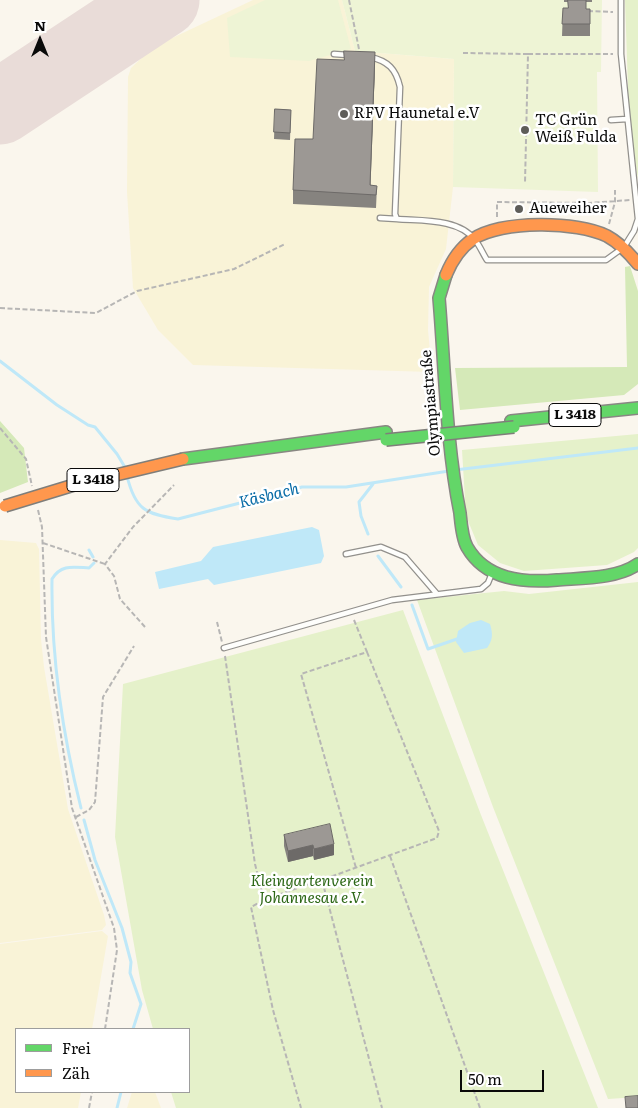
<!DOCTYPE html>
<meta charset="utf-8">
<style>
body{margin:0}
#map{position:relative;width:638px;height:1108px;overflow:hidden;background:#faf6ed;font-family:Literata,serif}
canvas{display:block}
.legend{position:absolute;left:15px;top:1028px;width:175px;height:65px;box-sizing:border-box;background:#fff;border:1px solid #9d9d9d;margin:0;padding:6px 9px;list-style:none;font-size:15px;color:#0a0a0a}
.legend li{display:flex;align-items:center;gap:10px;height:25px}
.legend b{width:25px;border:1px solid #9d9d9d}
.north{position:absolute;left:15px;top:15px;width:50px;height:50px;-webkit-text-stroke:4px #fff;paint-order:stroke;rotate:0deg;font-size:14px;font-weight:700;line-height:20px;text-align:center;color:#0a0a0a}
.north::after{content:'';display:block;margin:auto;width:18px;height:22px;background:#0a0a0a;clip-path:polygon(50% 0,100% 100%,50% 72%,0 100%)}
.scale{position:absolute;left:460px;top:1070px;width:84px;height:22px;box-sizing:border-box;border:2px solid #0a0a0a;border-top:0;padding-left:6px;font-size:15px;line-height:18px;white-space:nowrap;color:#0a0a0a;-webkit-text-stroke:4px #fff;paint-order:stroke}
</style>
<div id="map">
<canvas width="638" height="1108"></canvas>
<ul class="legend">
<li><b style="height:6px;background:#63d668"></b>Frei</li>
<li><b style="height:6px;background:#ff974d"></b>Zäh</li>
</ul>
<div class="north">N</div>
<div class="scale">50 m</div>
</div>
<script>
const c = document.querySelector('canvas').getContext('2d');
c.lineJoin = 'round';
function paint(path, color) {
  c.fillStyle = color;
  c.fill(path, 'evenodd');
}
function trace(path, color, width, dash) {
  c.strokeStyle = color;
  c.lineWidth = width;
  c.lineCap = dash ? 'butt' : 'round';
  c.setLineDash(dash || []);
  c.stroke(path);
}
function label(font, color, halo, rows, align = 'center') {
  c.font = font + ' Literata,serif';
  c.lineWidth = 5;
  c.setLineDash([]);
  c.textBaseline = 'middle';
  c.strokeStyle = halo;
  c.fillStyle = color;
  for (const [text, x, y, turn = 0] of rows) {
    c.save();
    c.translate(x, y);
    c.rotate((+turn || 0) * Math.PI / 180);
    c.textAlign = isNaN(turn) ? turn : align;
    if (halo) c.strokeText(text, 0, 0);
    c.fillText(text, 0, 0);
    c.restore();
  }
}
paint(new Path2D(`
 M253,0H342L355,51L454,59L453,187L446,249L429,287L428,330L432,372L193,365L158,330L133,288L127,192L128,77L131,68L153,47Z
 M0,540L36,543L39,549L41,639L44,667L68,809L104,915L106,925L102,930L0,943Z
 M102,931L108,936L92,1029H16V1092H81L78,1108H0V944Z
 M132,1092H155L161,1108H127Z`), '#f9f3d7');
paint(new Path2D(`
 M625,0H638V179L629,118Z
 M638,434V548L634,552L607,565L524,571L500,563L478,545L466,516L462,450Z
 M638,582V1097L608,1099L493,807L417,600L504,591L529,594Z
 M403,610L481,815L598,1108H176L171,1092H189V1029H153L142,990L115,837L123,684Z`), '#e5f1ca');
paint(new Path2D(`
 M630,266L638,291V384L624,395L460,410L455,368L627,367L625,267Z
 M0,421L24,448L28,482L0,493Z`), '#d5e9b8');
paint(new Path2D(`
 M265,0H338L351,49L309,61L230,57L227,18Z
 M342,0H602L601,72H597L598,192L453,187L454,59L355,51Z`), '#eef4d5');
paint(new Path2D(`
 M312,527L319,530L324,556L321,563L214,585L208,579L159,589L155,572L201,561L213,547Z
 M481,620L490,624C493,634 493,640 487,648L464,653L456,642L458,631L470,623Z`), '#bfe8f8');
trace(new Path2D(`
 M0,361L57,405L88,425L95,427L117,454L126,469
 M455,470L638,448
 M127,476C135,509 145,514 178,519L302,487H346L449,471
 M368,534L361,516L359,502L373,484
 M89,550L93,557
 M378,556L401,587
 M412,605L428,649L457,639
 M81,808C63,736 51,654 52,579C61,564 73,567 89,568L94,563
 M84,820L95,860L122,928L131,962L130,973L141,1004L133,1029
 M117,1108L121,1092`), '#bfe8f8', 3);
trace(new Path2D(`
 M0,107L162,0`), '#e9dcd8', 75);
const lane = new Path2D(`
 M334,54L348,55
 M370,57C388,61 396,69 400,87L395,214L397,219C420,221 459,218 475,240C480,246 483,254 487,260H606L624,247L634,231L638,219L621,54V0
 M611,120L627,119
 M380,218L397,219
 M346,554L381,547L405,557L437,594
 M224,648L392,600L481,589L488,583L492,573`);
const fast = new Path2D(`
 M446,275L439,298C445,370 446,443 460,513C461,523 462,538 467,547C486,580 523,583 557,580C582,578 617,579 638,564
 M511,421L638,408
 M183,459L386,432`);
const slow = new Path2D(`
 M446,275C452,260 460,248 473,239C502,220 577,221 607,236C620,243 629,253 638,264`);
trace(lane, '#92908c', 7);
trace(fast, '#898783', 14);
trace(slow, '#898783', 14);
trace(new Path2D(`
 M349,0L360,54
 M588,11L613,12
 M463,53L528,54L525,183
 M528,54H613
 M497,217V202L589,203L630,200
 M609,224L615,202V190
 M0,308L96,313L137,291L234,269L285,244
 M0,428L26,459L32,486
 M38,510L42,527L46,637L72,808L114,928L117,950L105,1029
 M43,543L105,564
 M354,620L367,652L301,674L356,868
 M217,622L222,642
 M145,627L120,599L114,576L105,564L133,527L174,485
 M367,652L439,831L437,838L322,880L382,1108
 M225,656L255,864L264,900L251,907L273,1010L301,1108
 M76,817L89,810L95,802L103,697L134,646
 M390,856L480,1108
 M264,900L320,880
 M89,1108L92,1092`), '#b7b6b5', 2, [5, 2.5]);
trace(lane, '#fefefc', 4.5);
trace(fast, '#63d668', 11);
trace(slow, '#ff974d', 11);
const fastBridge = new Path2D(`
 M386,440L514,427`);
const slowBridge = new Path2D(`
 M5,506L74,485L183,459`);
trace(fastBridge, '#7f7e7a', 14, []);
trace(slowBridge, '#7f7e7a', 14, []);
trace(fastBridge, '#63d668', 11);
trace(slowBridge, '#ff974d', 11);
paint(new Path2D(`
 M564,0H592V2H586V9H590V36H562L563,8H568V2H564Z
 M344,60L375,66L370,185L377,186L376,208L293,204V190L313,139Z
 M275,109L291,110L290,140L274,139Z
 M284,835L334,855L314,860L313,856L288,862L284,846Z`), '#86837f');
paint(new Path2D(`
 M375,52V66L370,199V185Z
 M334,844V855L314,860V849Z
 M313,845V856L288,862V851Z`), '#6d6a68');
const building = new Path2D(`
 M568,0H586V9H590V24H562L563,8H568Z
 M344,51L375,52L370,185L377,186L376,195L293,190L295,139H313L317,59L344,60Z
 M275,109L291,110L290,133L274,132Z
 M330,824L334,844L314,849L313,845L288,851L284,835Z
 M638,1096V1108H626L625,1097Z`);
paint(building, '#9c9894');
trace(building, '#6d6a68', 1);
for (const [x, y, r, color] of [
 [344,114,5,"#5e5d59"],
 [525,130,5,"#5e5d59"],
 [519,209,5,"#5e5d59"]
]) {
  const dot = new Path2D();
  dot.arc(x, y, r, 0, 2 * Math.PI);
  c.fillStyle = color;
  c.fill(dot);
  trace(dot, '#fff', 2);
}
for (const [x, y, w] of [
 [575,415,52],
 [93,480,52]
]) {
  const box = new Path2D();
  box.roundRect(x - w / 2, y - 11.5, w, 23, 4);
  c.fillStyle = '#fff';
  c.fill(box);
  trace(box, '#0a0a0a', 1);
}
label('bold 14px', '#0a0a0a', null, [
 ["L 3418",575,415],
 ["L 3418",93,480]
]);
label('15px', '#0a0a0a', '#fff', [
 ["RFV Haunetal e.V",354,114],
 ["TC Grün",535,121],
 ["Weiß Fulda",535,138],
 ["Aueweiher",529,209]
], 'left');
label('15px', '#0a0a0a', '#fff', [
 ["Olympiastraße",431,403,-95]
]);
label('italic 15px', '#2c6716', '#fff', [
 ["Kleingartenverein",312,882],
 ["Johannesau e.V.",312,899]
]);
label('italic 16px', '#096ca7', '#fff', [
 ["Käsbach",269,496,-14]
]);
</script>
